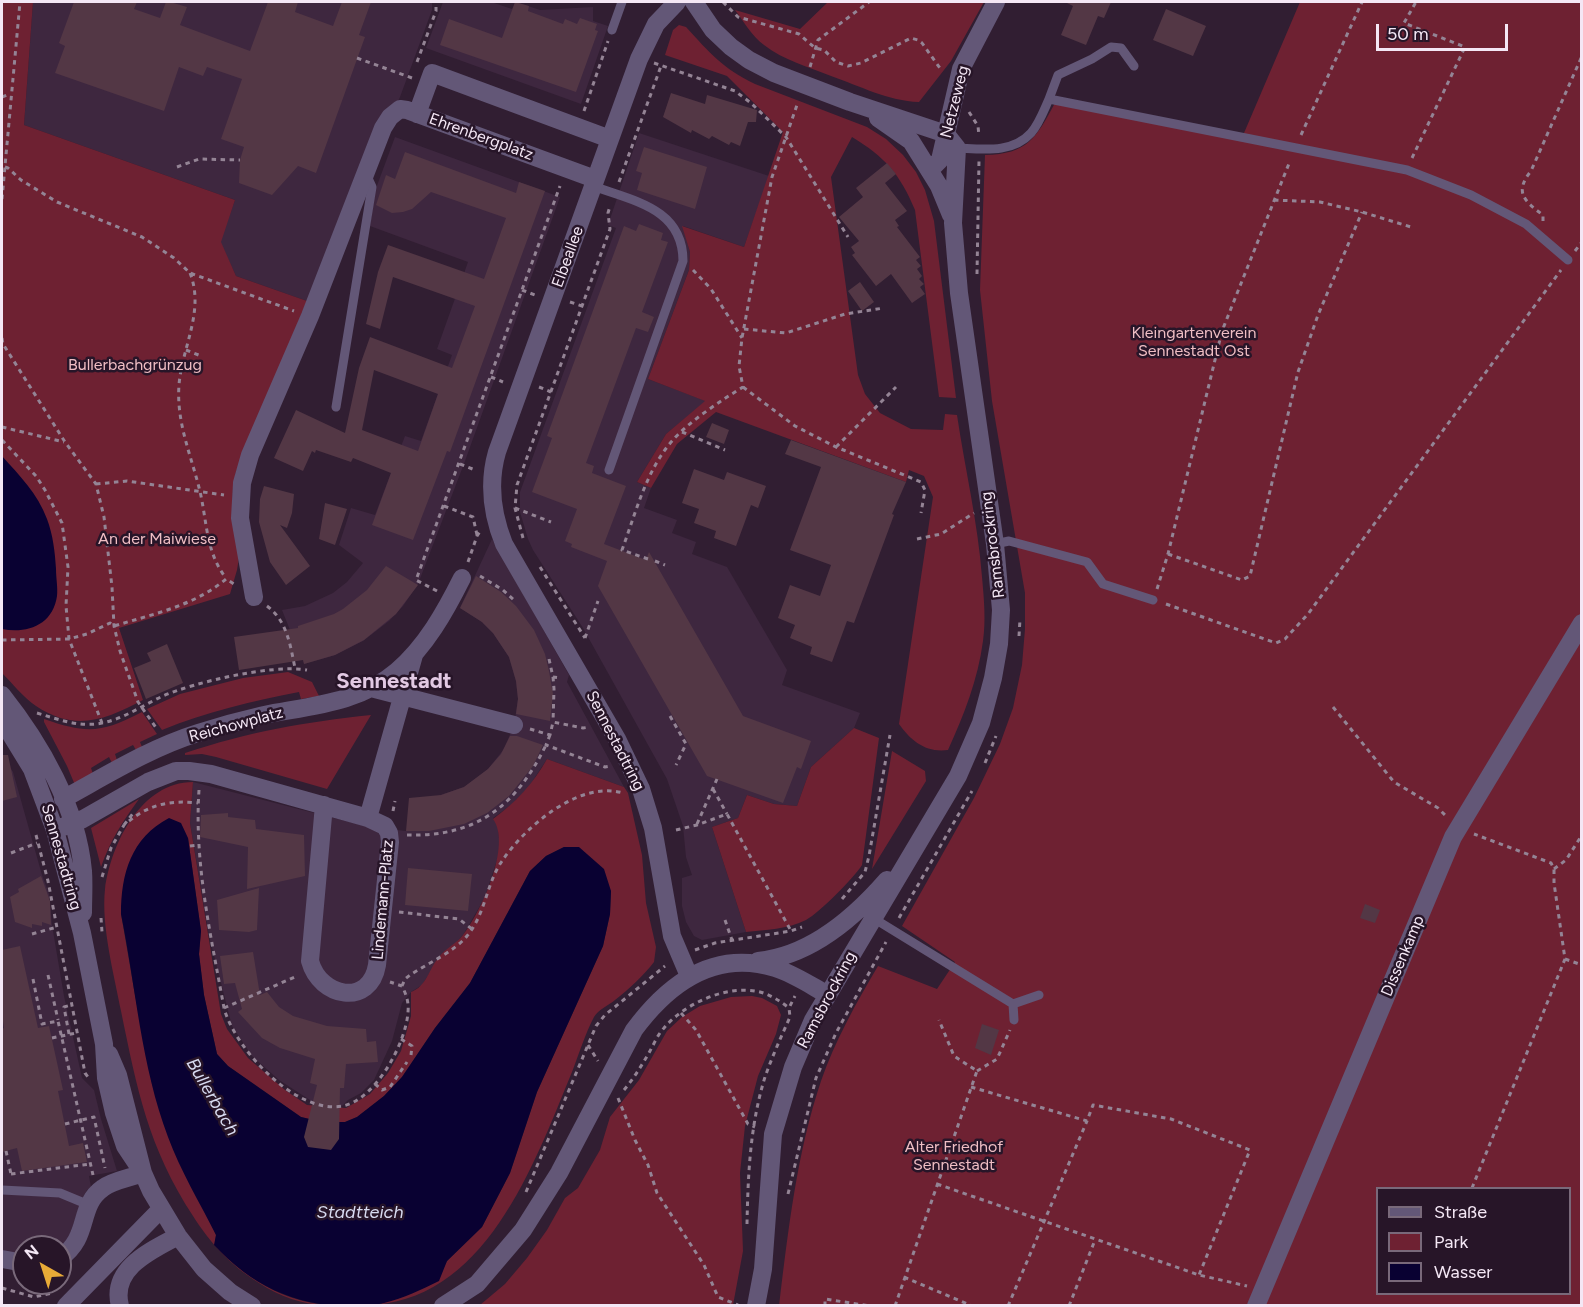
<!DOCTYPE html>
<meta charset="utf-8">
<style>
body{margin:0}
#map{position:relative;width:1583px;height:1307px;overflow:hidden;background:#311e32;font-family:Figtree,sans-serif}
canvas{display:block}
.frame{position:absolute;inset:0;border:3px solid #f4e7f5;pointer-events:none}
.legend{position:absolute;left:1376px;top:1187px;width:195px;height:108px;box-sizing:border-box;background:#271528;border:2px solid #79697a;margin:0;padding:8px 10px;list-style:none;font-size:18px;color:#f4e7f5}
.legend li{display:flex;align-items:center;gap:12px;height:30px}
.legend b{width:30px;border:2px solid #79697a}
.north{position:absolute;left:12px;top:1235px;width:60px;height:60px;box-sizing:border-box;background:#271528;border:2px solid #79697a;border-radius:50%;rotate:321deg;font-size:16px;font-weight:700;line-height:24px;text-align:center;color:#f4e7f5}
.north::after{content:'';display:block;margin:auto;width:21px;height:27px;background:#e8ab37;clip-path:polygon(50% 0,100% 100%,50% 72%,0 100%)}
.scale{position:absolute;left:1376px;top:24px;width:132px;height:27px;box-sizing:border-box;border:3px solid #f4e7f5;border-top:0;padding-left:8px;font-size:18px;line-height:21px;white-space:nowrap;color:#f4e7f5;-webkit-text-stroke:4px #271528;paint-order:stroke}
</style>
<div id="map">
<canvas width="1583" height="1307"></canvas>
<div class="frame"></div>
<ul class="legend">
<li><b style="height:8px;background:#635777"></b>Straße</li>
<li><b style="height:16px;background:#6e2132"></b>Park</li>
<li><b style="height:16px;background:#090132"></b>Wasser</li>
</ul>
<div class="north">N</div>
<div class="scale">50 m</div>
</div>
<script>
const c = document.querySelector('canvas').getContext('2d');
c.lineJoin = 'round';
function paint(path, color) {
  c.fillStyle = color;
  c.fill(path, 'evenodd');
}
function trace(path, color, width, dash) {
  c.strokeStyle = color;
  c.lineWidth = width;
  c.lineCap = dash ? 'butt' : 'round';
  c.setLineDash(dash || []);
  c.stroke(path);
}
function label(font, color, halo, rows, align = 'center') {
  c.font = font + ' Figtree,sans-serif';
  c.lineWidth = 5;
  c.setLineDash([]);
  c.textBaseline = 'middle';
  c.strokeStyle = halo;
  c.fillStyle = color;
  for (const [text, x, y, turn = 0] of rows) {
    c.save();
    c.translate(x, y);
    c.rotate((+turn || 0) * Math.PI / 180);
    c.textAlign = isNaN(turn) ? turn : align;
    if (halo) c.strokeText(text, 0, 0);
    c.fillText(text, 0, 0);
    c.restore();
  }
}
paint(new Path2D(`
 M33,2H432V10L400,97L307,301L236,276L220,242L235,200L24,125Z
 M443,2H491L512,9L516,2L540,10L593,7V21L608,26L581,104L426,48Z
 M639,133L769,176L744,247L683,226L690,252L689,270L648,379L706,401L666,434L637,482L651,488L644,508L677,520L672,533L696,542L692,554L727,567L787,670L782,685L860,713L854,728L811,767L797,806L774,804L747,795L738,818L712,827L746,932L702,940L694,936L686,922L682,906V878L692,875L686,857L683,826L667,779L583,628L533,550L528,539L520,512V492L527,473L616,228L608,225Z
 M395,137L560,197L465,461L418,584L403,606L389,621L363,641L335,655L304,664L303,659L297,661L292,635L282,610L305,606L333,593L347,582L363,563L339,545L351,508L375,515L405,436L421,441L452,355L437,349L468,262L370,226L375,191Z
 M492,539L569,675L567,682L624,787L547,759L528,788L511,805L493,818L498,825L500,851L484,899L463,935L429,974L422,985L411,992L402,1003L392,1041L374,1080L361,1093L348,1100L339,1109L312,1106L310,1100L279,1080L252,1056L232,1026L209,936L190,823L193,782L369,827L406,831L441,795L464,787L488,769L504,749L514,725L518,699L516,681L509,657L493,633L482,622L460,608Z
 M2,755L13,772L42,875L49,894L52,925L64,996L82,1078L94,1090L101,1119L117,1171L89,1176L91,1187L87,1190L81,1201L68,1240L60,1247H24V1255L2,1251Z`), '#3e273f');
paint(new Path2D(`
 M2,2H33L24,125L235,200L221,242L236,276L307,301L236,472L233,487L232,519L239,558L237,570L230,594L119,628L143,700C105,720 75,732 36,706C23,697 12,683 2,673Z
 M828,2H984L951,61L919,102C888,101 860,86 831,76C809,67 783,60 764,45C752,36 744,22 735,10L800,29Z
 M1300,2H1581V1305L779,1306C788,1231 797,1152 821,1081C835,1041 856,1003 878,966L937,989L955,962L902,926L974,798L1000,744L1013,708L1022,665L1025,629V593L992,401L980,290L985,155C1028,154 1036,138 1055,103L1241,140ZM1378,1188H1570V1294H1378Z
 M679,25L686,27C710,53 722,68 755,84L867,127L886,139L903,155L916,172L925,190L934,221L956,398L939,397L915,210C900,174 885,157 852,137L831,177L858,375L865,394L880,413L911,429L943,430L945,414L957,415C965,469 978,523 982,577C984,599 986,620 983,641C978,679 964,715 948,750C926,753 911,741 899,724L933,497L924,476L909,470L906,482L716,412L677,444L651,488L637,482L666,434L705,401L648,379L689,270L690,252L682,226L744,247L783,132L727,76L665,55L673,30Z
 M288,672L312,682L319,696L301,699L299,692C252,701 206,712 162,730L147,709L180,694L243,678Z
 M142,712L157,734L140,742L142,747L136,750L133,745L115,754L117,760L112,763L109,757L91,768L93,774L75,785L67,766L44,722V719C87,734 102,733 142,712Z
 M371,715L327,789L216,757L202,754L185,755V753C248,732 305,722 371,715Z
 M854,728L879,738L862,865C854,878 819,913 806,920C788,929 765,930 746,932L712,827L738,818L747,795L774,804L797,806L811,767Z
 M892,751L925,771L926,781L872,869Z
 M547,759L624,787L628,793L642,855L646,903L656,947L654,962C645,974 627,991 615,1000C609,1005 598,1010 594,1017C585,1034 579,1054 572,1072C534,1164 485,1305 364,1305L381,1304L441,1272L447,1261L482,1227L510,1173L537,1092L603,946L610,914L611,891L564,847L546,856L530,871L470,983L435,1028L402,1077L384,1096L357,1117L345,1122H322L301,1117L228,1066L217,1054L204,995L199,954L201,931L188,838L126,874L121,914L135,995L152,1082L216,1235L215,1245C243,1277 284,1302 327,1305C303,1305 279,1296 259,1283C230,1265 211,1244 193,1216C148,1147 137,1089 121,1011C114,974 101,926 105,889C111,844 141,782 193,782L190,823L221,1014L227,1029L248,1058L285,1090L307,1105L346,1108L370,1094L388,1073L401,1051L411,1016V992C427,986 428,970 439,957C446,948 456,944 463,935C481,912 512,845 493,819C516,802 533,784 547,759Z
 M139,799C123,821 110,841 101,867L91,828Z
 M752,996L762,998L777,1006L781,1015L776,1034L758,1076L745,1126L740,1173L743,1251L733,1305H480L505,1284L527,1258L547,1230L565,1198L578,1188L600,1150L610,1117L639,1080L667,1031L682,1017L700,1006L731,997Z`), '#6e2132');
paint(new Path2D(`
 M2,456C19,475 38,494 47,519C53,535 55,552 56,569C56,578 58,588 57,596C53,625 27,634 2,629Z
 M169,818L181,823L188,838L201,931L199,954L204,995L217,1054L228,1066L301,1117L322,1122H345L357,1117L384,1096L402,1077L435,1028L470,983L530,871L546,856L564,847H579L604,869L611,891L610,914L603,946L537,1092L510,1173L482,1227L447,1261L439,1281C421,1290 404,1298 384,1303C372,1306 360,1306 348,1306C294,1306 250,1284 214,1245L216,1235C200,1203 180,1170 168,1137C141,1066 136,988 121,914C121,874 131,838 169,818Z`), '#090132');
paint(new Path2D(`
 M74,2H137L134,9L160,18L166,2H170L187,7L180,25L250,51L268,2H298L295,12L333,26L342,2H371L359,35L365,37L316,173L298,166L272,195L239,183L240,160L244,147L221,139L242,79L207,67L203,76L179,67L164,111L55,73L65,46L59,43Z
 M515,2L529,6L528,11L563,24L565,19L577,24L580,18L597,24L595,30L598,31L576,92L440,45L449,19L502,38Z
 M1065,2H1111L1104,18L1098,16L1086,45L1061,35L1073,6Z
 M1166,9L1206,26L1193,56L1153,40Z
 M671,93L705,104L707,95L757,110L756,122H748L740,146L731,142L729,145L712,136L709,139L692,130L691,133L663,117Z
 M644,147L707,167L695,209L637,190L642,173L636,171Z
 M405,152L516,193L519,182L545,191L450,452L447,451L413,540L372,525L391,473L353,458L351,462L316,450L315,453L312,451L303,471L274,458L296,410L345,433L359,368L370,337L452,368L475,306L393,277L380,329L366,324L378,272L388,245L484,279L506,218L431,192L412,209L403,212L392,213L376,205L386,175L395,179ZM374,370L438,394L418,451L362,430Z
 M887,163L896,174L885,183L907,211L895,220L899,226L897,227L920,257L916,260L921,266L917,269L922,276L919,279L924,284L920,287L925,294L912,303L891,274L876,286L852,255L855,253L851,247L859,241L839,217L863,197L856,188Z
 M639,224L663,233L661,240L668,242L642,312L654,317L648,332L636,328L586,463L594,466L592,473L626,486L604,544L646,560L649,552L743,716L811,741L801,769L797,767L783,803L707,776L598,586L607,561L571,547L572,544L565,541L577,509L532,492L552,438L547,436L624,226L636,231Z
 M860,282L874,302L862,311L848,291Z
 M712,423L729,430L724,444L706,437Z
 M791,440L906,482L892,514L894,515L854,623L847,621L832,662L810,654L812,647L790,638L795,625L778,618L790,585L820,596L831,565L790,550L821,467L785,454Z
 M694,469L724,480L727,472L766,486L758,508L751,505L736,546L714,538L716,531L694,523L699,509L682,503Z
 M264,486L294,494L292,513L287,528L280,525L310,566L286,585L270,562L259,522L260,499Z
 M325,503L347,509L335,545L319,539Z
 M386,566L418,585L396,614L364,640L335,655L304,664L303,660L239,670L234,637L298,628V626L334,614L343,609L367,590Z
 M476,576L501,592L516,606L534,630L545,654L549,671L553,694L550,721L516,714L518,699L516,681L509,657L493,633L482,622L460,608Z
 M167,644L183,683L146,699L134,668L151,661L147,653Z
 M510,736H517L543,745L533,766L509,796L487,813L464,824L429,831H406L409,798L441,795L464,787L488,769L501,754Z
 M2,755H8L17,797L2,801Z
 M228,813V817L255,820L256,829L304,835L305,876L247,889L248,847L200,837L201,815Z
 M408,868L472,874L468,911L405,905Z
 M41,876L50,901L51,925L42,922V926L32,924V928L15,922L10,897L19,892L18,889Z
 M259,888L257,930L249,932L219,930L217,900Z
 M1365,904L1380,910L1375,923L1360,918Z
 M20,946L38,1028L49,1026L63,1090L58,1091L69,1146L83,1143L87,1162L22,1171L17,1148L2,1152V1029L4,1028L2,1015V950Z
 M253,952L260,995L267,992L279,1007L293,1016L327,1026L366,1029L367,1042L376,1041L378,1062L346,1064L344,1088H340L339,1139L331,1150L308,1147L304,1137L317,1085L310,1083L315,1059L280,1048L262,1038L238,1012L242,1009L235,983L224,984L220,956Z
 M982,1024L999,1030L991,1055L975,1048Z`), '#533745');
trace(new Path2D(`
 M723,2L738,17L799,34L815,48L824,50L836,62L848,66L861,63L911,38L918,40L922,43L942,71
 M357,58L412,78
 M417,62L436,11V2
 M654,63L735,91L751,103L786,137L848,237
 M810,67L818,40L869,2
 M2,97L10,94
 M584,111L608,41
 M969,112L978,126L979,136
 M1301,135L1362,2
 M1412,158L1465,47L1404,23L1416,2
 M5,167L8,168L21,180L57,202L142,237L174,258L190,273L294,311
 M177,167L199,159L240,160
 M619,182L661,66
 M2,199L20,2
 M1274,200L1320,202L1362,212L1411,227
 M1543,221V215C1524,201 1514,192 1531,171L1582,56
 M1575,251L1582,242
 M693,270L711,289L742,338
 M190,273C205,311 182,347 179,385C176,425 193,459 201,496C207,525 207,554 226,578
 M977,274L979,160
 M522,290L535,295
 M570,302L582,306
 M744,329L786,333L845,314L884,308
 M2,338L3,344L65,442L96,484L104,517L112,587L114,626L120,651L138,702L157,729
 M186,350L201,356
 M491,377L503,382
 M539,387L551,392
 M743,387L795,426L836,447L921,482L925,490L921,513
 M2,427L64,442
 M682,432L725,450
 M2,440L36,476L45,490L62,523L68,567L66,606L69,639L102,723
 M836,447L896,387
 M460,464L475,470
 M96,484L127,481L224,495
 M444,506L473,517L477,535
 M515,508L551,522
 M523,538L515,508L517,485L610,229L608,213L610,206
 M917,539L941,534L974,513
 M1168,554L1242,580L1250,576L1298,372L1318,315L1362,212
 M648,559L622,550C636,512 646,471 672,441C688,422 722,400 743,387L739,366L742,338L772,177L798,102
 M655,561L665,565
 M468,562L477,536L481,530
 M540,567L585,638
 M480,576L503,590L516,602
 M1157,589L1168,554L1222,331L1290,161
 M437,591L416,580L560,186
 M1166,604L1276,643L1285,639L1308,614L1561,270
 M267,606C287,621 290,644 295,668
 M1019,636L1020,619
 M585,638L598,601
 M2,640L69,639L87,634L110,623L114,626C153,614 194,606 226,579L234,584
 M549,659L553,677L561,678
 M553,677L554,689L553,722
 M1333,707L1394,782L1438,808L1447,817
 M37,713C57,719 75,726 96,724C121,721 141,706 163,696C195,682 273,664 307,670
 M670,716L686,744L676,765
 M530,729L550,735L553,722L583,728L590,727
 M550,735L546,745L605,767L610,766
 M985,763L996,736
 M713,789L727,814
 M199,790C194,863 211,936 224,1008C235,1049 296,1115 343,1106C376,1099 406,1043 408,1012C409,1002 406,994 402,986L390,982
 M393,811L395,801
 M129,821C150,804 171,800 198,803
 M697,824L717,779
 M124,825L134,812
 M676,830L697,825L727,814L791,931
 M36,835L48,881L85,1073L88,1077
 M407,835C477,837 516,806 546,745
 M190,846L199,845
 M11,853L37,843
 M1554,869L1566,860L1582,835
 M102,877L111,848L124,825
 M842,899L865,872L869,856L890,735
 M399,912L459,919L472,929
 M101,918L102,932
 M899,918L972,791
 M725,920L732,940
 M32,934L57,927
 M695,950L715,943L791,931L802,927
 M1565,959L1582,965
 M48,975L58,1020
 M33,979L42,1024L58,1021L93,1175
 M402,986L405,979L410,975C427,964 455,951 467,936C486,913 486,884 502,861C525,827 579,780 623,793
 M224,1008L297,976
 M681,1013L696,1030L748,1124L755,1127
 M69,1034L64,1007L71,1005
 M52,1038L76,1033
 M401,1039L412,1046L411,1055
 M588,1045L598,1061
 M977,1071L997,1059L1010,1030
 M375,1084L382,1090L390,1087L407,1062
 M971,1087L1087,1121L1093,1105L1171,1119L1250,1150L1199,1275
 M624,1090C634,1078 642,1065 650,1051C654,1044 658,1034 664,1028C685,1003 728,984 760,992C771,995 780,1001 789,1008
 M618,1098L635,1140L648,1165L657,1193L704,1265L718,1297L738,1305
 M65,1124L94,1117L105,1168
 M6,1151L11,1174
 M11,1174L90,1164
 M937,1184L1199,1275L1247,1286
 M1472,1188L1565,959L1554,883V869L1551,863L1474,834
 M526,1192L596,1026L605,1015L665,966
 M788,1194L816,1078L836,1033L886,942
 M747,1224C748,1175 750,1125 765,1077C772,1057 781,1037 790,1017L789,1008L795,996
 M904,1277L972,1306
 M19,1282L38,1287L52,1283
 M2,1288L34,1297L52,1293
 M825,1306V1299L870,1306
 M895,1306L977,1071L954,1056L939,1020
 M1008,1306L1087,1121
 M1069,1306L1095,1240`), '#948495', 3, [4.5, 4.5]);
trace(new Path2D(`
 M612,30L622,2
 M1049,99L1058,75L1092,59L1111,47L1121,48L1134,66
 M957,148C982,149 1012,154 1031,133C1039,124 1044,110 1049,99L1407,170L1471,195L1526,224L1568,260
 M593,186C633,201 683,208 683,261L609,470
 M336,407L372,187L366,174
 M995,544L1009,541L1087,562L1103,584L1153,600
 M873,918L1013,1004L1039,995
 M1013,1004L1014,1020
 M2,1190L60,1193L89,1205`), '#635777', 9);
trace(new Path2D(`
 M677,2L656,24L639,59L497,452C488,483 492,514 504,544L617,739L641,789L653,828L672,936L689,976
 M694,2L713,30L731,47L749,60L774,73L850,102L946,134L957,148L953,223L959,293L995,544L1001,610L999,644L993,678L981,723L958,776L813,1020L793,1067L773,1134L763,1269L756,1306
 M417,114L432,73L610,139
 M878,118L911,141L939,186L951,215
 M930,170L940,160L961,69L996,2
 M254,597L240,518L242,483L250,455L310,316L383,128L390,117L400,109L407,110L595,179
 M371,688L514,725
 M2,695C41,744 77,807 83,871C84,885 83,899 83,913
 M2,720L32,769L55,830L82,933L104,1044L106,1078L114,1113L125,1146L143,1173
 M63,799C107,775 150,748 198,733C220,726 242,720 264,715C309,706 360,703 397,671C426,646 445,612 462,578
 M368,818L414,655
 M55,830L83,819L148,782L176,771H189L211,774L368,818L385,826L389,833L390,842L377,965C370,1007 320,998 310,961L324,805
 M758,961C810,956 854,918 887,880
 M109,1054L118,1075L143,1173L151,1191L178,1236L204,1269L230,1292L252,1306
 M60,1258C91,1237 77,1206 103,1188C114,1180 131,1178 143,1173
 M2,1259L24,1263
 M66,1306L161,1209
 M120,1306C110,1268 152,1250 178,1236
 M443,1306L477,1284L523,1230L559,1173L634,1030C668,984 714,949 775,968C794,974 810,985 828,995
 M1256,1306L1453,837L1582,623`), '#635777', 18);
label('16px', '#f4e7f5', '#271528', [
 ["Netzeweg",955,102,-76],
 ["Ehrenbergplatz",481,137,20],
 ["Elbeallee",568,257,-70],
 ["Ramsbrockring",993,545,-97],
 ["Reichowplatz",236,725,-15],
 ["Sennestadtring",615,741,63],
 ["Sennestadtring",61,857,74],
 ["Lindemann-Platz",383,900,-85],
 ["Dissenkamp",1403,956,-67],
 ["Ramsbrockring",827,1000,-62]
]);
label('16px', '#f0bec4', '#271528', [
 ["Kleingartenverein",1194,333],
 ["Sennestadt Ost",1194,351],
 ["Bullerbachgrünzug",135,365],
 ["An der Maiwiese",157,539],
 ["Alter Friedhof",954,1147],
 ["Sennestadt",954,1165]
]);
label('italic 18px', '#d8dbf1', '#271528', [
 ["Bullerbach",212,1097,60],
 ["Stadtteich",360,1213]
]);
label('bold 22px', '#e2c9e3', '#271528', [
 ["Sennestadt",394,682]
]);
</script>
